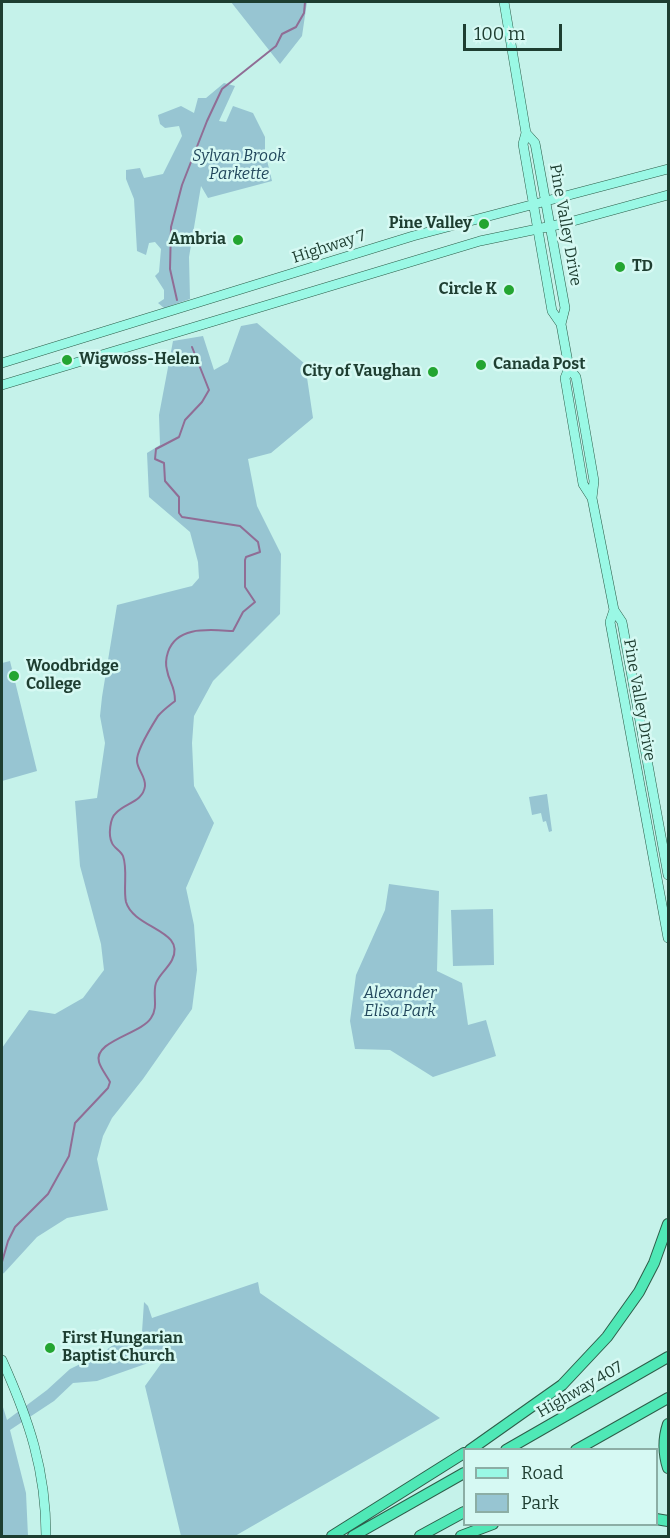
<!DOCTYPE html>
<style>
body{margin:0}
#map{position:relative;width:670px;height:1538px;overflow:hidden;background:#c5f2ea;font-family:Bitter,serif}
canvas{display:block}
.frame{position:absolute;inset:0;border:3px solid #1e3e31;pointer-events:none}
.legend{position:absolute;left:463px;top:1448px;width:195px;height:78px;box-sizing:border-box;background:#d6f9f3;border:2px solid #8caea5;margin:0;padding:8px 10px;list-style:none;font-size:18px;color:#1e3e31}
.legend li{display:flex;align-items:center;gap:12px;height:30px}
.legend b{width:30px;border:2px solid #8caea5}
.scale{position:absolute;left:463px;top:24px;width:99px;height:27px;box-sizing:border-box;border:3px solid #1e3e31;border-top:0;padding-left:8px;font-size:18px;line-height:21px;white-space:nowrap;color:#1e3e31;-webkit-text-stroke:4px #d6f9f3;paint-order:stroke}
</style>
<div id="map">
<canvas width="670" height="1538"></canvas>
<div class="frame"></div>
<ul class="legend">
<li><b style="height:8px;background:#9af8e5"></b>Road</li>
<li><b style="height:16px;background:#97c5d2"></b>Park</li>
</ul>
<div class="scale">100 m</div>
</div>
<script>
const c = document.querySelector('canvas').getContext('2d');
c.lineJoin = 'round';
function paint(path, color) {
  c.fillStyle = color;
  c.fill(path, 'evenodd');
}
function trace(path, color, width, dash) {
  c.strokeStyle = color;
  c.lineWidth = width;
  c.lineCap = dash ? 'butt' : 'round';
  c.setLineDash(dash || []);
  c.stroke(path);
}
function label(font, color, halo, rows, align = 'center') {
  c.font = font + ' Bitter,serif';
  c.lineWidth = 5;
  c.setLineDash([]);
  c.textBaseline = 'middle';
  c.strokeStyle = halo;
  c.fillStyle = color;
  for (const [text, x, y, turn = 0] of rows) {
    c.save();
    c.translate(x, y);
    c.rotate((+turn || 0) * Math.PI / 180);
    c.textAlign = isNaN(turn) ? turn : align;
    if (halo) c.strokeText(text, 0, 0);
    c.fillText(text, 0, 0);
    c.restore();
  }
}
paint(new Path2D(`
 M231,2H307L302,36L280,64Z
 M224,83L235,86L219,121L226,122L233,106L253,113L265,137V152L272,181L208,198L201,186L189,257L190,299L164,308L158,303L164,299V290L155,276L159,272L161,249L155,242L149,243L146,255L137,251L134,199L126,179V170L140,168L144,178L163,174L182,136L179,126L165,128L160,124L158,115L181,106L194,113L198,98H206Z
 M257,323L305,364L313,418L271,453L248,459L257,506L281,554L280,614L213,681L194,716L192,743L194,786L214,823L186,888L194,925L197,970L192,1009L143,1079L112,1118L103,1136L97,1159L108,1210L67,1218L37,1237L4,1273L2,1274V1048L29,1010L55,1014L83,998L104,970L101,944L80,866L75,801L97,798L105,743L100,716L102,697L117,605L192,586L199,578L198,562L190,532L149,497L147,453L160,445L159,415L173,341L203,336L214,370L228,362L241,326Z
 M10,661L37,771L2,781V663Z
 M547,794L552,831L549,832L546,821L543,822L541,813L532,815L529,797Z
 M389,884L439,891L437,971L462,983L468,1025L486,1020L496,1056L433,1077L390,1050L355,1049L350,1021L356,975L385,910Z
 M493,909L494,965L453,966L451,910Z
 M258,1282L260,1293L440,1418L235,1536H181L145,1386L163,1361L151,1362L97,1381L73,1383L54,1401L10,1430L26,1493L28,1536H2V1404L7,1420L47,1390L70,1369L101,1354L117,1342L142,1332L144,1302L148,1306L152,1318Z`), '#97c5d2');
trace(new Path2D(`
 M177,300L170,269L171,227L182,185L207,121L222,89L276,46L282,34L296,27L304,13L305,2
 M2,1262L8,1241L15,1227L48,1194L69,1156L75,1123L108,1088L110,1082C107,1076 101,1069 99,1062C93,1041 141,1034 151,1018C159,1006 152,995 156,983C159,975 168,968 172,960C187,930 134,929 126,902C123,888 128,870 123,856C121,851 114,848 112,843C108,835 110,818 116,813C125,803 143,802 145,786C146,777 137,769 137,761C136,751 153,724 158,716C163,710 170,705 175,701C175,685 169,683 167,670C165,663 166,658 168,652C177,625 211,630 233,631L243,612L255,602L245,587V560L246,557L260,552L258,542L240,526L182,517L179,513V497L165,481L164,463L155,459L156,449L179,437L185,420L202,402L209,390L192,347`), '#906d95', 2);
const major = new Path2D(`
 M504,2L526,133L523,144L552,311L561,324L569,368L576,377L594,481L592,498L614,610L622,622L668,875
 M526,133L535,143L565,308L561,324
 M2,363L413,236L668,169
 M569,368L565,378L583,484L592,498
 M2,385L480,241L566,223L668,195
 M614,610L610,622L668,938
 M2,1360C29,1420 46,1470 46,1536`);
const highway = new Path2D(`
 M668,1424C663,1439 663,1452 668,1468
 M470,1450L562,1385L607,1337L639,1292L654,1263L668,1224
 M506,1450L668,1357
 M576,1450L668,1398
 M656,1519L668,1521
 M332,1536L464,1453
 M353,1536L464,1473
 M420,1536L464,1512
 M461,1536L493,1524`);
trace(major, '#2d5d49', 10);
trace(highway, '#2d5d49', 12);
trace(major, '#9af8e5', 9);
trace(highway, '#4fe8b6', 10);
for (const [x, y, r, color] of [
 [484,224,6,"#23a531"],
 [238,240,6,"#23a531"],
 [620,267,6,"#23a531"],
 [509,290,6,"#23a531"],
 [67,360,6,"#23a531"],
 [481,365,6,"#23a531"],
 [433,372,6,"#23a531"],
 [14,676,6,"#23a531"],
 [50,1348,6,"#23a531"]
]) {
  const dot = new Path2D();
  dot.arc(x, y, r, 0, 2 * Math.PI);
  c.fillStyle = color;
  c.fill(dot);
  trace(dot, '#d6f9f3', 2);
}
label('italic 16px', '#23485d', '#d6f9f3', [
 ["Sylvan Brook",239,157],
 ["Parkette",239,175],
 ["Alexander",400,994],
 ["Elisa Park",400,1012]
]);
label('bold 16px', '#1e3e31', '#d6f9f3', [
 ["Pine Valley",472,224,"right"],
 ["Ambria",226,240,"right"],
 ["TD",632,267],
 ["Circle K",497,290,"right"],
 ["Wigwoss-Helen",79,360],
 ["Canada Post",493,365],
 ["City of Vaughan",421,372,"right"],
 ["Woodbridge",26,667],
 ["College",26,685],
 ["First Hungarian",62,1339],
 ["Baptist Church",62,1357]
], 'left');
label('16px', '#1e3e31', '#d6f9f3', [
 ["Pine Valley Drive",565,225,80],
 ["Highway 7",329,247,-18],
 ["Pine Valley Drive",639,700,80],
 ["Highway 407",580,1390,-30]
]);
</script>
